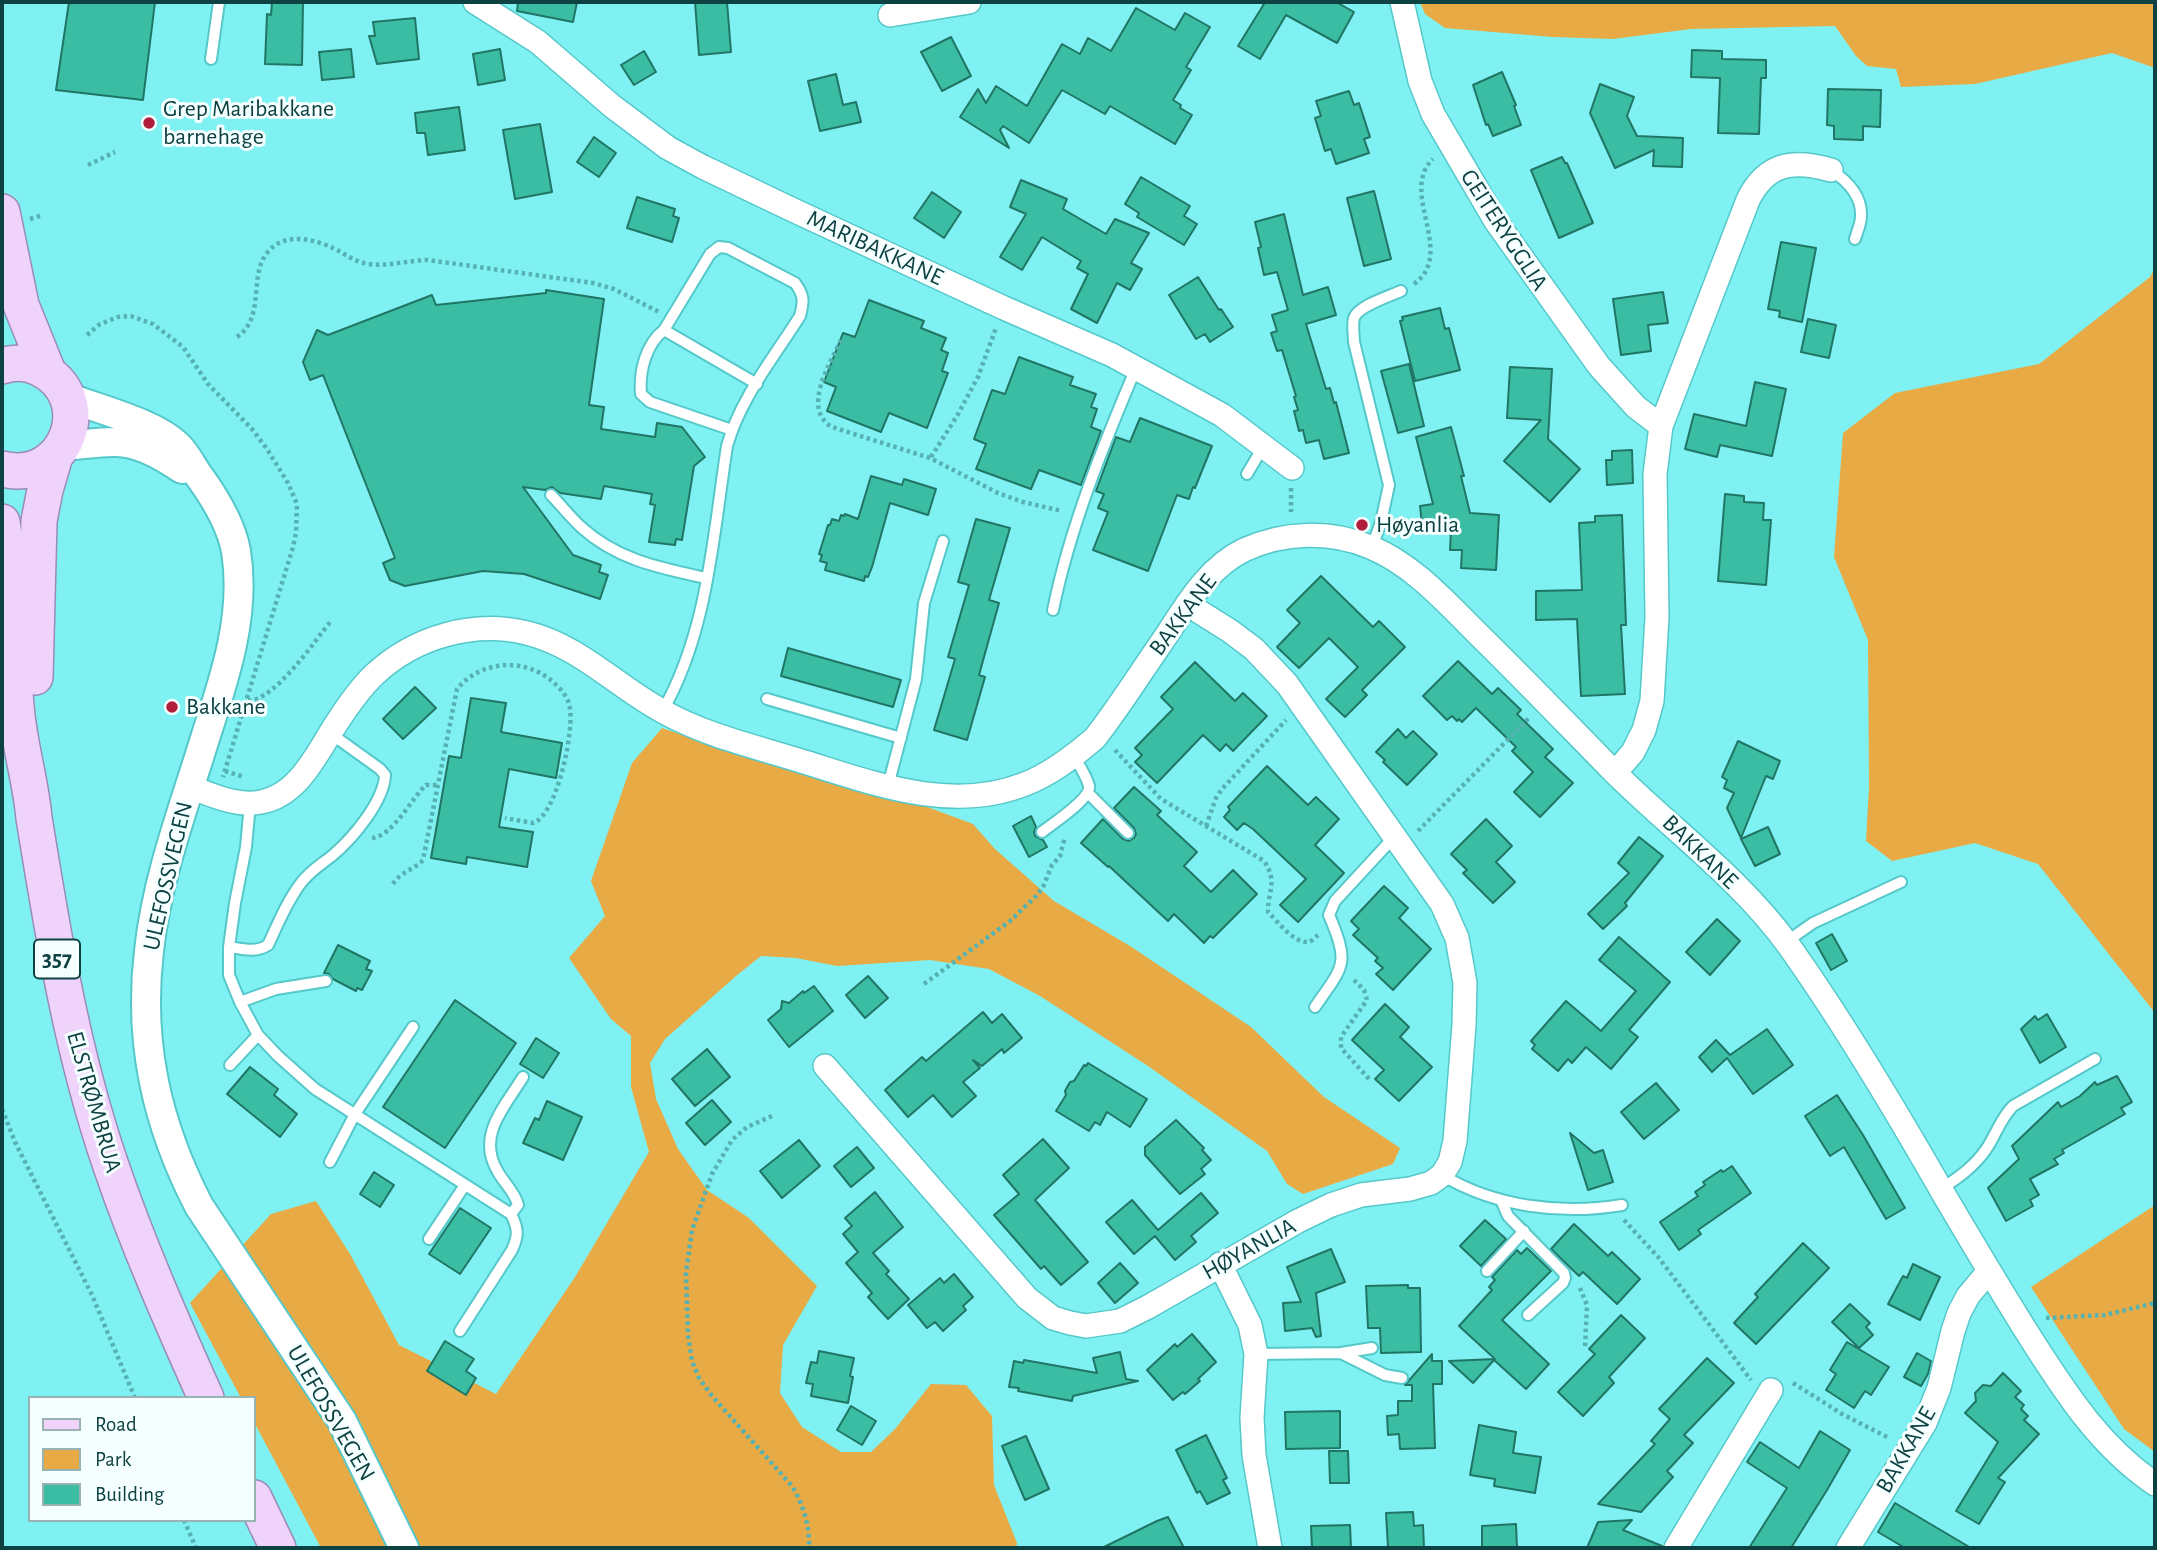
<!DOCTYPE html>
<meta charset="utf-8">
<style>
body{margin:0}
#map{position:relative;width:2157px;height:1550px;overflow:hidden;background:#80f1f2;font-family:"Alegreya Sans",sans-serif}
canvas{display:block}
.frame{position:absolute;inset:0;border:4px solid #0e4142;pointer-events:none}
.legend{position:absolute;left:28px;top:1396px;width:228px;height:126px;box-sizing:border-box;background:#f5ffff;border:2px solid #99b3b3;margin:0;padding:9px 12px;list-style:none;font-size:21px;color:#0e4142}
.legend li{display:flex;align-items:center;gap:14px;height:35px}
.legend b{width:35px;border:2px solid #99b3b3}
</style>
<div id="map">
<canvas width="2157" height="1550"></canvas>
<div class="frame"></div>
<ul class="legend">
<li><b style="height:9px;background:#efd3fb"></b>Road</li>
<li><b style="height:19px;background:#e8aa44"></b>Park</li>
<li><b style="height:19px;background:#3abda3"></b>Building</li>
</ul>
</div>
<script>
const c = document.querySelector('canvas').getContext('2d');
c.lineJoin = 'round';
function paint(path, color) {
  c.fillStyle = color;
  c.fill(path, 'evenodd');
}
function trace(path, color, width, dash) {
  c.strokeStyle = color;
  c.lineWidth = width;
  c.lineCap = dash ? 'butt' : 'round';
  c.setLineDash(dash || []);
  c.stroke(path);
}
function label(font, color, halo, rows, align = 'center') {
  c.font = font + ' "Alegreya Sans",sans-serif';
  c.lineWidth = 6;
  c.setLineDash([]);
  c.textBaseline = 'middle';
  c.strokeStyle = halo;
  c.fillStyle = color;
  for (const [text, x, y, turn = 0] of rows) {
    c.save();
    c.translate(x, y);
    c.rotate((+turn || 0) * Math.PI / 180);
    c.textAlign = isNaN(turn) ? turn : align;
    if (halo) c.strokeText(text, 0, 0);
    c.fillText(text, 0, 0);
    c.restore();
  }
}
paint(new Path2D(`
 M1420,2H2155V68L2112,53L1975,84L1901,87L1896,69L1867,66L1856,56L1835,26L1691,29L1613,39L1553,37L1445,28L1425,14Z
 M2155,268V1013L2038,864L1975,843L1892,861L1866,841L1869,787L1868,640L1834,557L1843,433L1895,393L2039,364L2150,277Z
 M662,728L775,766L922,805L973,824L995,849L1054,901L1130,946L1251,1027L1324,1097L1400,1148L1393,1164L1303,1194L1287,1184L1267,1151L1148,1066L1040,996L989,969L930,960L837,966L796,958L761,956L736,976L665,1039L650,1063L656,1099L678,1149L707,1190L749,1218L817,1286L783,1345L780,1393L802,1427L841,1452H871L895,1429L931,1384L966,1385L992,1416L994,1485L1017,1543L1016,1548H321L254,1422V1398H241L190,1303L271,1214L316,1201L350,1254L399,1345L496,1394L575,1277L649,1152L631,1087V1036L611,1019L569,958L605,916L591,881L632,763Z
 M2155,1205V1452L2124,1429L2031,1287Z`), '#e8aa44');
const building = new Path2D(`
 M69,2H155L143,100L56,90Z
 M272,2H303L302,65L265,64L267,14L271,15Z
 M518,2H577L573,22L517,11Z
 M695,2H727L731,52L699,55Z
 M1260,2H1336L1354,12L1337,43L1286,15L1260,59L1238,46L1264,4Z
 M1136,8L1175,30L1185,13L1210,27L1186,67L1191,70L1173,100L1181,105L1180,108L1192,115L1175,144L1110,106L1105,114L1062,90L1029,143L1003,126L1000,130L1009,148L960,117L978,89L986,103L996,86L1027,106L1062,44L1080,54L1088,38L1111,51Z
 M415,18L419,59L377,64L369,36H375L373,22Z
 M951,37L971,76L942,91L921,52Z
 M351,49L354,77L322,80L319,52Z
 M500,49L505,80L478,85L473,54Z
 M1692,50L1722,51V59L1766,60V78H1761L1759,134L1718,133L1720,78L1691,77Z
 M644,51L656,72L634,85L621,65Z
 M1502,72L1516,105L1514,106L1521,125L1493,136L1488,124L1486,125L1473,85Z
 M836,74L843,105L856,102L861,122L820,131L808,81Z
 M1600,84L1634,97L1627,116L1637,136L1683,138L1682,167L1653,166L1654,150L1615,168L1590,113Z
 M1828,89L1881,90L1880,127L1863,126V140L1834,139V126L1827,125Z
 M1349,91L1354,105L1359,103L1370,137L1364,139L1369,153L1336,164L1331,149L1325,151L1315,118L1321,116L1316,101Z
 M459,107L465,150L428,155L425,133H417L415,113Z
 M540,124L552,192L515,199L503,130Z
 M594,137L616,153L599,177L577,162Z
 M1562,157L1565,163H1567L1593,223L1559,238L1531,170Z
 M1141,177L1190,206L1184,216L1197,224L1184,245L1137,217L1139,213L1125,204Z
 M1021,180L1067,199L1063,209L1106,234L1115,219L1149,233L1131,263L1142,269L1130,290L1117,283L1097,323L1071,309L1088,274L1077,268L1081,261L1042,237L1022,270L1000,257L1026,214L1010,207Z
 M1374,191L1391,259L1364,266L1347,198Z
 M932,192L961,212L944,238L914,218Z
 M637,197L675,209L673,216L679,218L672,242L627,228Z
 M1284,214L1303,295L1328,287L1336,315L1306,324L1326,389L1330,388L1334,403L1336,402L1349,453L1324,459L1319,440L1306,443L1303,430L1299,431L1294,411L1298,410L1294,397L1296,396L1282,350L1277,351L1271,333L1277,331L1272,315L1288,310L1277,272L1264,275L1258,248L1261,247L1255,222Z
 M1781,242L1816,248L1802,322L1779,317L1780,311L1768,309Z
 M1198,277L1219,310L1221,309L1233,327L1210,342L1205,334L1196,339L1169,295Z
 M546,290L604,299L589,405L604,407L601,429L655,437L657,423L682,427L705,457L694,466L682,540L676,539L675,545L649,542L655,505L650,504L652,494L604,486L601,499L560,493L552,487L545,490L523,487L573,555L601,565L599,572L608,575L600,599L524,574L483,571L405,586L390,580L383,563L395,558L343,426L323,375L310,380L303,362L317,330L328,335L432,295L436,305L546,293Z
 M1663,292L1668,323L1648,325L1651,351L1621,355L1613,299Z
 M869,300L924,321L921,328L946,338L941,350L948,353L942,371L948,373L927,428L889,413L881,432L827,411L836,387L824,382L843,333L855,337Z
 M1440,308L1445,329L1449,328L1460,370L1415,381L1400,321L1403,320L1402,317Z
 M1808,319L1836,325L1829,358L1801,352Z
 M1019,357L1073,377L1070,385L1096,394L1091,407L1097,409L1091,427L1101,431L1081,485L1039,470L1031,489L976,469L986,444L974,439L992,390L1005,394Z
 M1409,364L1424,426L1398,433L1381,371Z
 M1510,367L1552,369L1548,439L1580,469L1550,502L1504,461L1541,420L1507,418Z
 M1755,382L1786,389L1772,456L1720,445L1717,457L1685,449L1694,414L1746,426Z
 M1140,418L1212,446L1195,488L1193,487L1189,499L1177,495L1148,571L1093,550L1108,512L1098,508L1104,494L1096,491L1116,437L1130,442Z
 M1451,427L1464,476H1461L1470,513L1499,515L1496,570L1461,568L1462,550H1450L1451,531L1423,534L1420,506L1433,504L1416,437Z
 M1632,450L1633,483L1607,485L1606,460H1612V451Z
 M871,476L902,485L904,479L936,489L928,515L890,503L872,567L868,577L865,576L864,581L825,570L827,563L820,561L822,555L819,554L828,525H830L832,519L839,521L841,515L844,516L845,514L858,519Z
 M1725,494L1744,496V502L1764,503L1763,520H1771L1766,585L1718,581Z
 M1622,515L1626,625H1621L1625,694L1581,696L1577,619L1536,620V591L1582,590L1579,523L1595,522V516Z
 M976,519L1010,528L989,600L999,603L979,675L985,677L967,740L934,730L955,659L948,657L969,585L958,582Z
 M1321,576L1373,627L1379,621L1405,647L1362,690L1367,695L1345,717L1326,699L1358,667L1329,638L1299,668L1277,647L1300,623L1287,610Z
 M788,648L901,680L893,707L781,676Z
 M1458,661L1492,694L1498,688L1521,710L1517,714L1553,749L1545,757L1573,783L1540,817L1514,792L1533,772L1512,751L1516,747L1476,708L1462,722L1459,719L1457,721L1452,716L1447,720L1423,696Z
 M1195,662L1235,701L1243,693L1267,716L1233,751L1226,744L1220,751L1203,735L1157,783L1135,762L1142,755L1135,748L1173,709L1161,697Z
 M415,687L436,708L403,739L383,719Z
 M471,698L506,703L501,732L562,743L556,778L509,769L499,827L533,832L527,867L467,857L466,864L431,858L449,756L461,758Z
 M1398,729L1406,738L1413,731L1437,754L1407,785L1383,762L1385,760L1376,752Z
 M1738,741L1780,761L1773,779L1766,776L1741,838L1727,808L1734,793L1724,788L1727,780L1722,777Z
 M1267,766L1308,805L1316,797L1339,819L1315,845L1344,873L1298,922L1280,905L1306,879L1253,829L1244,823L1237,830L1224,817L1230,810L1228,807Z
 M1134,787L1161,811L1157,815L1197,852L1184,866L1211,892L1233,870L1257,894L1213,938L1210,936L1204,943L1174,914L1168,921L1109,866L1108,867L1081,843L1103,819L1123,839L1129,841L1134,838L1136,834L1134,828L1114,808Z
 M1031,816L1036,827L1034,832L1035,836L1043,840L1047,847L1029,857L1013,826Z
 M1486,819L1512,846L1496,862L1515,882L1493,903L1463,873L1467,870L1451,854Z
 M1768,827L1780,854L1755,866L1741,839Z
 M1639,837L1663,856L1625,903L1627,906L1603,929L1588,914L1629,873L1618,863Z
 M1384,886L1408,908L1399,918L1431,949L1393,990L1376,974L1383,968L1375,961L1378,958L1353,935L1359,929L1351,921Z
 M1717,919L1740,941L1710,975L1686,952Z
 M1832,934L1847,961L1831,970L1816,943Z
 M1619,937L1670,982L1629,1030L1638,1037L1611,1069L1586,1047L1572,1063L1568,1059L1558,1071L1532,1049L1535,1045L1531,1041L1566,1001L1601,1031L1636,991L1599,960Z
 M338,945L370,961L366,969L372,971L362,990L357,988L356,991L333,979L329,974L324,973Z
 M868,976L888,998L865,1018L846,995Z
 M814,986L833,1011L789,1047L768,1020L781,1009L782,1001L789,1003L803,991L804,993Z
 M455,1000L516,1043L445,1148L383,1107Z
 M1385,1004L1409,1027L1400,1037L1432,1067L1399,1101L1375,1079L1384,1070L1352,1040Z
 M983,1012L992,1023L1002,1014L1022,1038L1004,1053L1002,1049L982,1066L973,1060L980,1068L963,1082L976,1096L952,1117L933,1095L908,1117L885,1090L922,1057L926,1061Z
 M2047,1014L2066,1047L2040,1063L2021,1029L2035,1016L2038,1020Z
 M1767,1029L1793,1065L1753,1094L1727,1058L1712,1072L1699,1057L1716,1040L1730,1055Z
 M536,1038L559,1053L543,1078L520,1064Z
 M707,1049L730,1077L695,1106L672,1079Z
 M1088,1063L1147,1099L1130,1127L1107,1112L1100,1125L1095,1122L1089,1131L1056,1111L1066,1095L1065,1091L1070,1082L1074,1081L1084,1065L1086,1066Z
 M250,1067L278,1089L274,1095L297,1114L280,1137L227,1094Z
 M2117,1076L2132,1102L2121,1108L2125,1114L2062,1150L2064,1153L2054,1159L2058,1164L2030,1179L2039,1195L2030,1200L2033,1206L2006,1221L1988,1188L2019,1159L2012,1146L2058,1102L2061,1107L2080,1096L2095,1082L2097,1085Z
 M1656,1083L1679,1110L1644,1139L1621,1112Z
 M1837,1095L1863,1135L1905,1208L1886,1219L1844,1147L1830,1156L1805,1116Z
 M712,1100L731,1122L705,1145L686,1123Z
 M547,1101L582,1117L563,1160L523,1143L535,1118L539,1120Z
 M1176,1120L1204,1148L1202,1150L1211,1160L1201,1169L1205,1174L1180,1194L1145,1155V1147Z
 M1570,1133L1594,1153L1603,1150L1613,1182L1588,1190Z
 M1043,1139L1069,1168L1035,1200L1088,1262L1061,1285L1044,1266L1041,1269L994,1215L1019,1194L1003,1175Z
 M799,1140L820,1166L782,1198L760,1171Z
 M857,1147L874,1168L851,1187L834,1166Z
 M1732,1166L1751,1193L1698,1230L1701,1234L1679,1250L1660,1222L1698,1196L1695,1192L1705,1185L1703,1182L1721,1170L1723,1172Z
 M374,1172L394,1185L380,1207L360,1194Z
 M875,1192L903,1227L873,1253L889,1271L886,1274L909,1299L888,1319L868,1297L872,1293L846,1263L858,1252L843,1234L852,1226L845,1218Z
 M1201,1193L1218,1213L1191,1236L1196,1242L1175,1260L1155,1236L1134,1254L1106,1222L1132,1200L1158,1230Z
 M460,1208L491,1228L460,1274L429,1254Z
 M1485,1220L1506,1239L1481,1266L1460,1246Z
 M1574,1224L1608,1256L1612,1252L1640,1279L1617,1304L1583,1272L1579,1276L1551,1249Z
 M1803,1243L1829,1268L1756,1344L1734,1323L1758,1297L1755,1294Z
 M1527,1248L1551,1271L1502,1320L1549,1364L1526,1389L1494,1360L1473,1383L1449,1361L1495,1359L1459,1326L1492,1290L1489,1287L1495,1280L1492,1277L1517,1250L1521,1254Z
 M1331,1249L1345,1282L1316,1293L1321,1336L1316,1337L1312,1328L1285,1331L1283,1303L1301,1302L1287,1267Z
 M1120,1263L1138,1283L1115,1303L1098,1283Z
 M1913,1264L1940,1277L1920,1320L1888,1304L1903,1276L1907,1278Z
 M954,1274L973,1297L963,1306L966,1310L943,1331L935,1322L927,1328L908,1305L940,1278L944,1283Z
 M1408,1285V1288H1420L1421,1352L1381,1353L1380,1328H1368L1366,1286Z
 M1850,1304L1870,1323L1866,1327L1873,1335L1859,1348L1832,1322Z
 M1621,1315L1645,1338L1609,1377L1614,1383L1583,1416L1558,1392L1595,1354L1589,1349Z
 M1192,1334L1216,1362L1198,1379L1200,1381L1185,1394L1183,1392L1173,1400L1147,1370L1175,1344L1177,1347Z
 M445,1341L474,1359L466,1371L476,1378L466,1395L427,1371Z
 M1847,1342L1889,1367L1871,1395L1865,1391L1854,1408L1826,1390L1836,1374L1830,1370Z
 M819,1351L854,1358L850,1376L853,1377L848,1403L811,1396L813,1384L806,1383L811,1362L817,1363Z
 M1120,1352L1126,1379L1138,1381L1073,1396L1072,1401L1018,1391L1019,1388L1009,1387L1014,1361L1023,1363L1024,1360L1097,1373L1093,1358Z
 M1917,1353L1931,1361L1928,1374L1921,1386L1904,1377Z
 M1432,1354V1361H1442V1384H1433L1435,1448L1400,1449L1399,1434L1388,1435L1387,1416L1398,1415V1401H1412V1385H1405Z
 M1707,1358L1734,1383L1684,1435L1693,1443L1667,1471L1673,1477L1641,1512L1598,1504L1655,1444L1651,1441L1670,1419L1659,1409Z
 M2003,1373L2021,1391L2015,1397L2024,1405L2021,1409L2028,1416L2024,1420L2039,1434L1998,1478L2005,1482L1979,1524L1956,1511L1998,1442L1965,1413L1976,1401L1975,1393L1983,1385L1991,1386Z
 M851,1406L876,1421L862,1445L837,1430Z
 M1340,1411V1448L1286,1449L1285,1412Z
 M1479,1425L1516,1432L1513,1453L1541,1457L1535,1493L1494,1486L1495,1479L1470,1475Z
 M1820,1431L1850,1450L1827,1490L1791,1548H1749L1787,1488L1747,1462L1760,1442L1799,1468Z
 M1206,1435L1227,1478L1223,1480L1230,1493L1207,1504L1200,1491L1197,1493L1176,1450Z
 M1026,1436L1049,1489L1025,1500L1002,1446Z
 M1329,1451H1348L1349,1483H1330Z
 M1895,1503L1971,1548H1905L1878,1532Z
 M1413,1512L1414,1526L1423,1525L1424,1548H1388L1386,1513Z
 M1168,1517L1184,1548H1102L1157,1521Z
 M1632,1520L1623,1530L1662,1546V1548H1587L1598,1522Z
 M1516,1524L1517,1548H1482V1526Z
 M1350,1525L1351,1548H1312L1311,1526Z`);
paint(building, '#3abda3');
trace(building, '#217564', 2);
const service = new Path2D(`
 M211,59L219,2
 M1831,170C1846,180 1862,195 1861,216C1861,224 1857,232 1855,239
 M732,430L650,402L641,394C639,371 646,344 664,330L757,384
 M1247,474L1263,447
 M551,495C561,505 570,517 581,527C617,560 660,568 706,578
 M1372,547L1381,522L1389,485L1354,342C1354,334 1352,325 1354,318C1358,306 1390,296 1401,291
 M1053,610C1070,527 1103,446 1136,368
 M767,699L901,738
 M662,712C708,632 713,536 727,446C740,399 774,357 800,316C804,301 804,295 795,283L728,248L719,247L710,254L664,330
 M888,786L916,679L924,603L943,541
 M1088,793L1128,833
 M250,804L246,847L235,903L229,947V975L240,1002L258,1035L278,1056L315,1089L511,1214C518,1228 519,1235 512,1250L460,1331
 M1042,832C1052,824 1091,799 1089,786C1087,777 1079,765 1074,756
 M1786,942L1813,923L1901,882
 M229,947C242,949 256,953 268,945C278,924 287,901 301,883C310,871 322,864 333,855C353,838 384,801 385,775L380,769L330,733
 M240,1002L276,989L326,981
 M1315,1007C1344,965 1350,965 1329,915L1335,901L1395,836
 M230,1065L258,1035
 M330,1162L355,1114L413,1027
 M1442,1175C1495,1207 1562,1215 1622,1205
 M1941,1189C1958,1178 1975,1166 1987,1148C1996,1134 2001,1118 2013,1106L2095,1059
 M1501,1200L1508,1216L1564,1273L1565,1278L1563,1283L1528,1315
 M511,1214L518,1205C515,1192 504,1183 498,1172C476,1136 504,1108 523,1077
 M429,1239L465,1185
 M1487,1271L1524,1231
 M1341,1353L1385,1375L1402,1378
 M1256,1354L1341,1353L1372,1348`);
const minor = new Path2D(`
 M475,2L538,42L612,106L668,148L703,167L793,210L1004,308L1112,355L1222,415L1292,468
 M1402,2L1420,81L1433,114L1495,220L1599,366L1636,407L1661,426
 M890,15L969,2
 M1615,773L1633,752L1644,730L1652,701L1657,617L1655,474L1661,426L1748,200C1766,163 1793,159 1831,170
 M190,787C212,795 237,807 261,802C299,795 317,753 336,724C347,707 360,688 375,674C415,637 473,620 527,633C580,646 617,687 664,712C705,735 753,746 798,760C870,782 950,814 1025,784C1051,774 1074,756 1095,738C1120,706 1141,672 1164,639C1186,606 1207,568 1244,550C1283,532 1330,530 1370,547C1412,564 1445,601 1476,632C1522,677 1567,724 1612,770C1671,829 1740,878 1789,946C1845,1025 1895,1109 1943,1193C1973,1244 2003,1295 2035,1345C2069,1398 2102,1448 2155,1484
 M825,1066L1027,1298L1053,1318L1070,1323L1086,1326L1120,1321L1148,1307L1298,1221L1331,1205L1361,1195L1410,1189L1431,1183L1442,1175L1450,1162L1455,1141L1464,1025L1465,983L1457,938L1442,904L1287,684L1254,649L1230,631L1187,604
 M1220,1264L1250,1325L1256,1354L1252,1418L1254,1455L1270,1548
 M1676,1548L1771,1390
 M1848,1548L1925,1423L1939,1388L1953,1331L1959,1313L1968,1296L1988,1272`);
const tertiary = new Path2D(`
 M67,397C98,409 155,423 178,446C186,454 192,466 199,476C215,498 231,524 236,551C246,613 226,674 207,732C185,804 157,876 149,951C138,1043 157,1125 199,1206L342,1421L404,1548
 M63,446C80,445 97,442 114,442C138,441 163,456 182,469`);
const primary = new Path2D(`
 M2,212L21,305L48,372
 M2,366C14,362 27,362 39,368C99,397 67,485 2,469
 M2,522C13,586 10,652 17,716C21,751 31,784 34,818C53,935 72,1053 111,1166C138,1245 172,1322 206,1398
 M35,677L39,521L45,490L55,456
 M254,1498L278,1548`);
trace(service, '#55c8ca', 14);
trace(minor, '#55c8ca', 26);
trace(tertiary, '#55c8ca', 32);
trace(primary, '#9a8cb8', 38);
trace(new Path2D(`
 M88,165L115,152
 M30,219L43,215
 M1414,284C1457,253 1398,192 1433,159
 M87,335L100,324L118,317L131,316L153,324L183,347L208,384L252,429L267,449L288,483L297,504L296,533L293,547L223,777
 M237,337C266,317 248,277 267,253C284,231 314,239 335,249C345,254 354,261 364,263C385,268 408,260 428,260L593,283L614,289L659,312
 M841,340C830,364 801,409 832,427L930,458L998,493L1023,502L1062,511
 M931,457L957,416L978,377L996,328
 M1291,488V512
 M248,701C276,699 313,643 331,621
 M1115,750L1161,799L1264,861C1278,882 1268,890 1268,912C1279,923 1294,944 1310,942L1318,935
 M225,771L244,777
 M1206,826L1216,798L1222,789L1286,720
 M1418,831L1530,717
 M372,838C393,836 411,799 426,785H438
 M393,884C401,871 414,870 423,860L457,689C481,660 525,657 553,682C560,688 567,696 569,704C576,727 557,816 533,823L505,818
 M1354,980L1364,990L1367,1000L1341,1037V1048L1370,1080
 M924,984L1010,921L1036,896L1043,887L1052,865L1060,856L1065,837
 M2,1109L15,1142L92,1295L135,1398
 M772,1116L747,1127L732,1140L712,1174L692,1230L686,1273L688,1335L692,1361L699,1378L712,1396L792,1486C803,1504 810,1526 809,1548
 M1624,1220L1659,1258L1751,1380
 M1580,1288L1587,1305L1585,1348
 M2046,1318L2105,1315L2155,1303
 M1793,1383L1842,1414L1889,1438
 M184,1520L196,1548`), '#56b1b2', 4.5, [3.5, 3.5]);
trace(service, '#fff', 10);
trace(minor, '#fff', 23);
trace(tertiary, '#fff', 28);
trace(primary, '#efd3fb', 35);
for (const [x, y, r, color] of [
 [149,123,7,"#b11e3c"],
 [1362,525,7,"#b11e3c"],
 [172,707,7,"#b11e3c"]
]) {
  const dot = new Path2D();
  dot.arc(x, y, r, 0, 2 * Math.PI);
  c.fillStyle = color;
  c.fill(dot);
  trace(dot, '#f5ffff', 2.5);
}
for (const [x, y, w] of [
 [57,959,46]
]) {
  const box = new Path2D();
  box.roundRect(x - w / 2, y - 19.5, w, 39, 5);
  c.fillStyle = '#f5ffff';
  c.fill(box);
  trace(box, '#0e4142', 2);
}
label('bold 23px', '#0e4142', null, [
 ["357",57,959]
]);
label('24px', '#0e4142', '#f5ffff', [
 ["Grep Maribakkane",163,109],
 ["barnehage",163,137],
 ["Høyanlia",1376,525],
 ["Bakkane",186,707]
], 'left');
label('24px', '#0e4142', '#f5ffff', [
 ["GEITERYGGLIA",1504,230,57],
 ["MARIBAKKANE",875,248,25],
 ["BAKKANE",1183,615,-53],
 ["BAKKANE",1700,852,44],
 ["ULEFOSSVEGEN",168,876,-77],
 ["ELSTRØMBRUA",94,1102,74],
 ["HØYANLIA",1249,1249,-29],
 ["ULEFOSSVEGEN",331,1413,60],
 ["BAKKANE",1906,1450,-60]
]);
</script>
